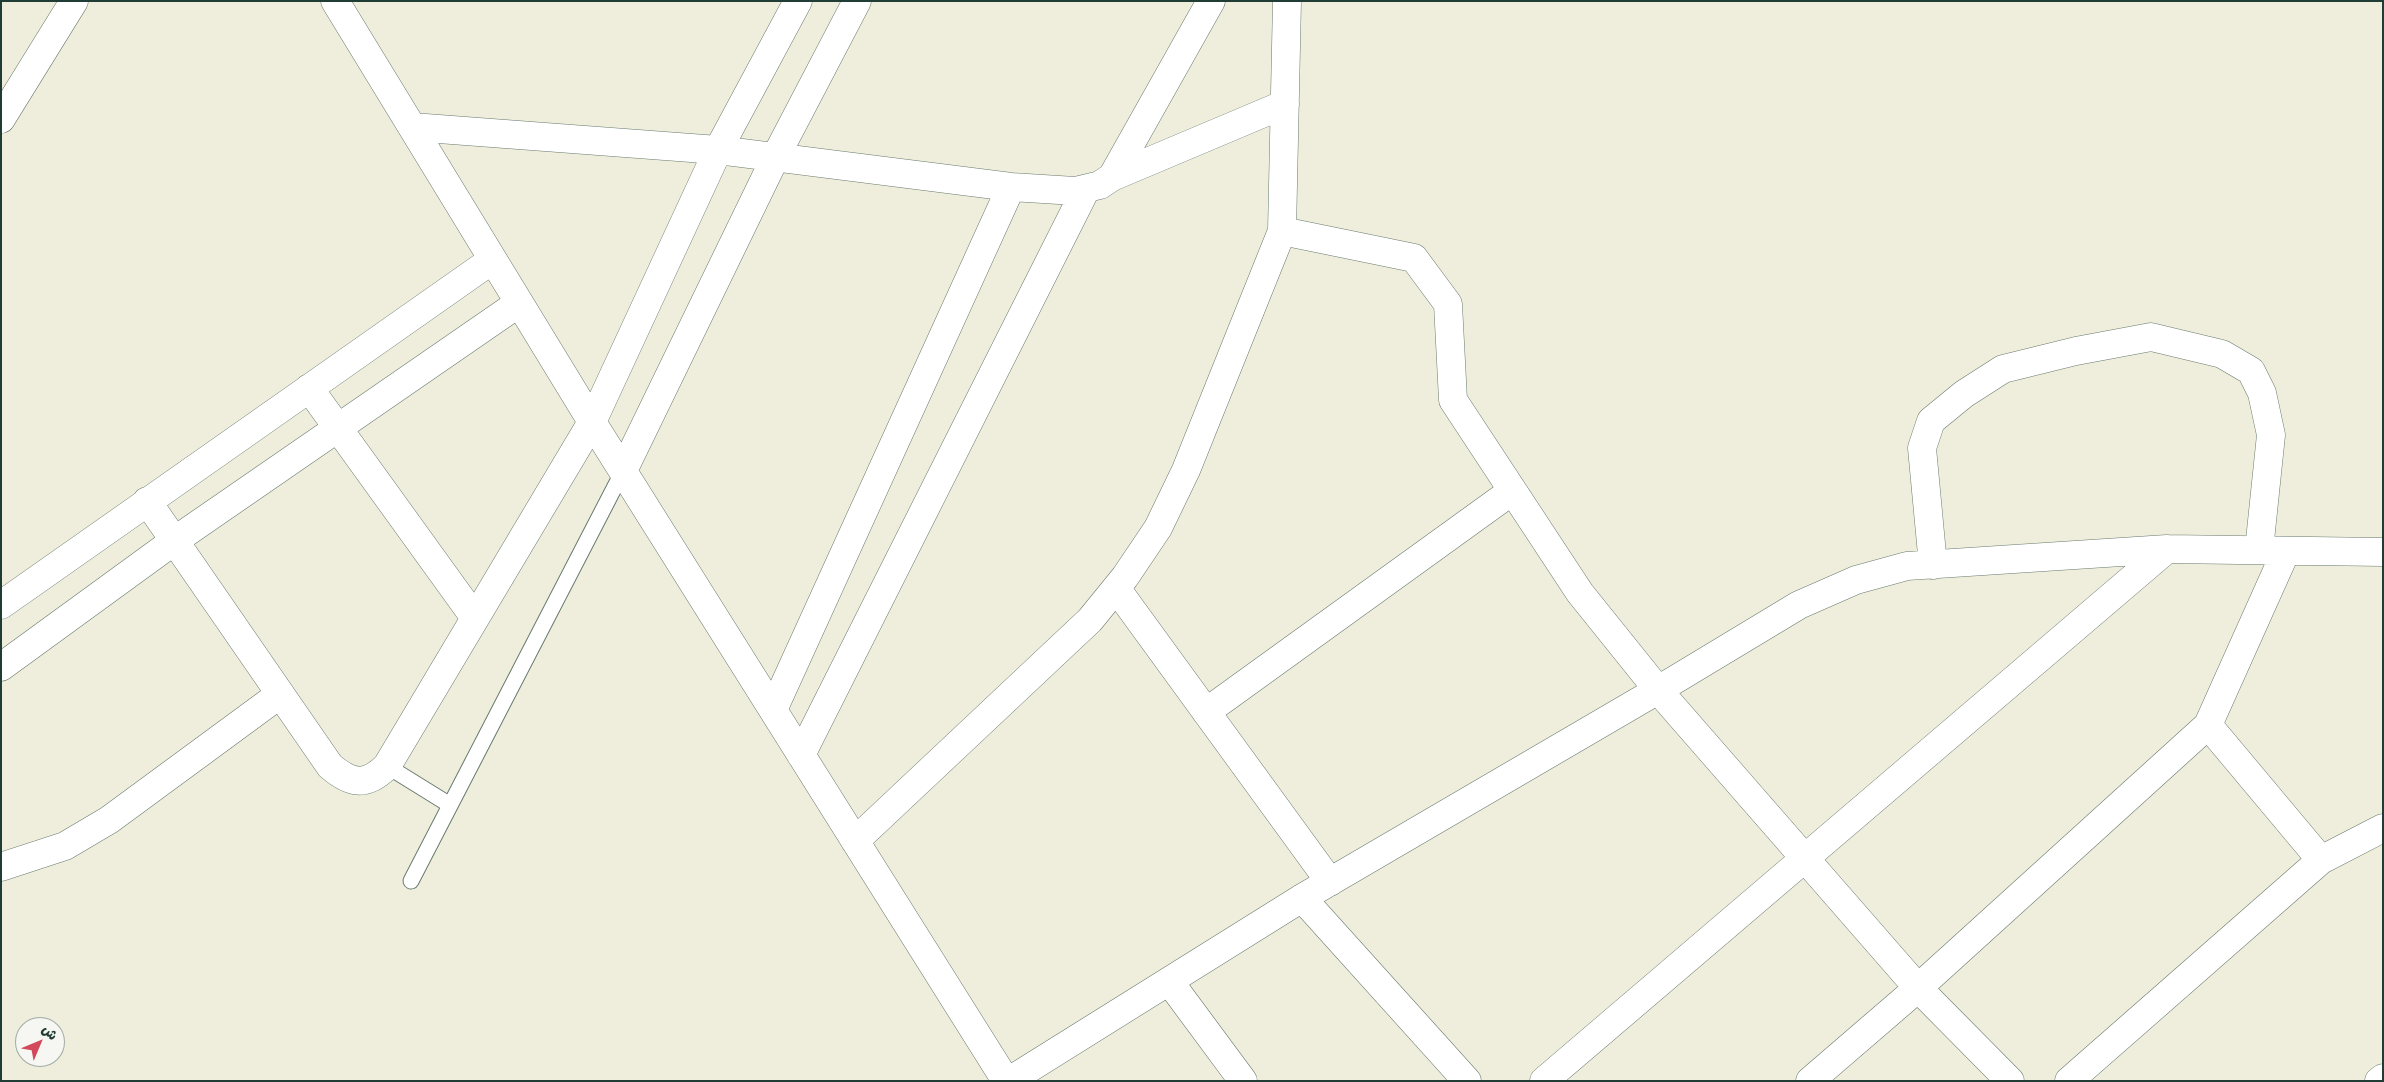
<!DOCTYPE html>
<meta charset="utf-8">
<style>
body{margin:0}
#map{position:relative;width:2384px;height:1082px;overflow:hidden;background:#efeddb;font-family:Mali,"Playpen Sans Arabic",sans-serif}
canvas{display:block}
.frame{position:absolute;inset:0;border:2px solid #1f3d34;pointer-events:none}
.north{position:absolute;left:15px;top:1017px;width:50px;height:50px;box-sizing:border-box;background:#f6f6f2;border:1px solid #a0aca6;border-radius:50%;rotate:45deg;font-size:14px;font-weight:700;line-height:20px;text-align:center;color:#1f3d34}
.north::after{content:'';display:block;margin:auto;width:18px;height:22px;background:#d1495b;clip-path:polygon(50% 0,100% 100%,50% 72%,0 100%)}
</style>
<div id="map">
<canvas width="2384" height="1082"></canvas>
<div class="frame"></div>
<div class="north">ش</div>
</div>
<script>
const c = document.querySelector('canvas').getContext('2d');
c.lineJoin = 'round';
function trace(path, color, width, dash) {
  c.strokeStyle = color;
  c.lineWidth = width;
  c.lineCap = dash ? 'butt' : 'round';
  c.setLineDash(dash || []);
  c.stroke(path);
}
const lane = new Path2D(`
 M387,766L450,805
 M411,881L623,471`);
const street = new Path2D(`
 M335,1L592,422L1006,1081
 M1,119L74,1
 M412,127L718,150L1011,187L1075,191L1100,185L1112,177L1285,104
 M1112,177L1211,1
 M1282,231L1414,258L1448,304L1453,400L1580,593L1658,690L1918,988L2010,1081
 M309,388L475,618
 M623,471L776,156L857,1
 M147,501L330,766C351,784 366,787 387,766L592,422L718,150L798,1
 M1933,565L1922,448L1931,421L1964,394L2003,369L2076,351L2151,337L2222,354L2251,371L2262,393L2271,435L2259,550
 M1116,588L1330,882
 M1,605L492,260
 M1,667L174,541L519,303
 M773,710L1011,187
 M1206,712L1512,491
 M801,755L1086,189
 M855,841L1090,620L1125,577L1158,528L1186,470L1282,231L1287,1
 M2321,860L2383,828
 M1,867L65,846L109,820L279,695
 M1302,898L1467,1081
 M1169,981L1243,1081
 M1009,1081L1302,898L1658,690L1799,605L1856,580L1907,566L2167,549L2383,552
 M1544,1081L2167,549
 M1810,1081L1918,988L2208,725L2286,551
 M2069,1081L2321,860L2208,725
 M2379,1081L2383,1078`);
trace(lane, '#687b6e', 17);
trace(street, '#687b6e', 29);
trace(lane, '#fff', 15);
trace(street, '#fff', 28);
</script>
